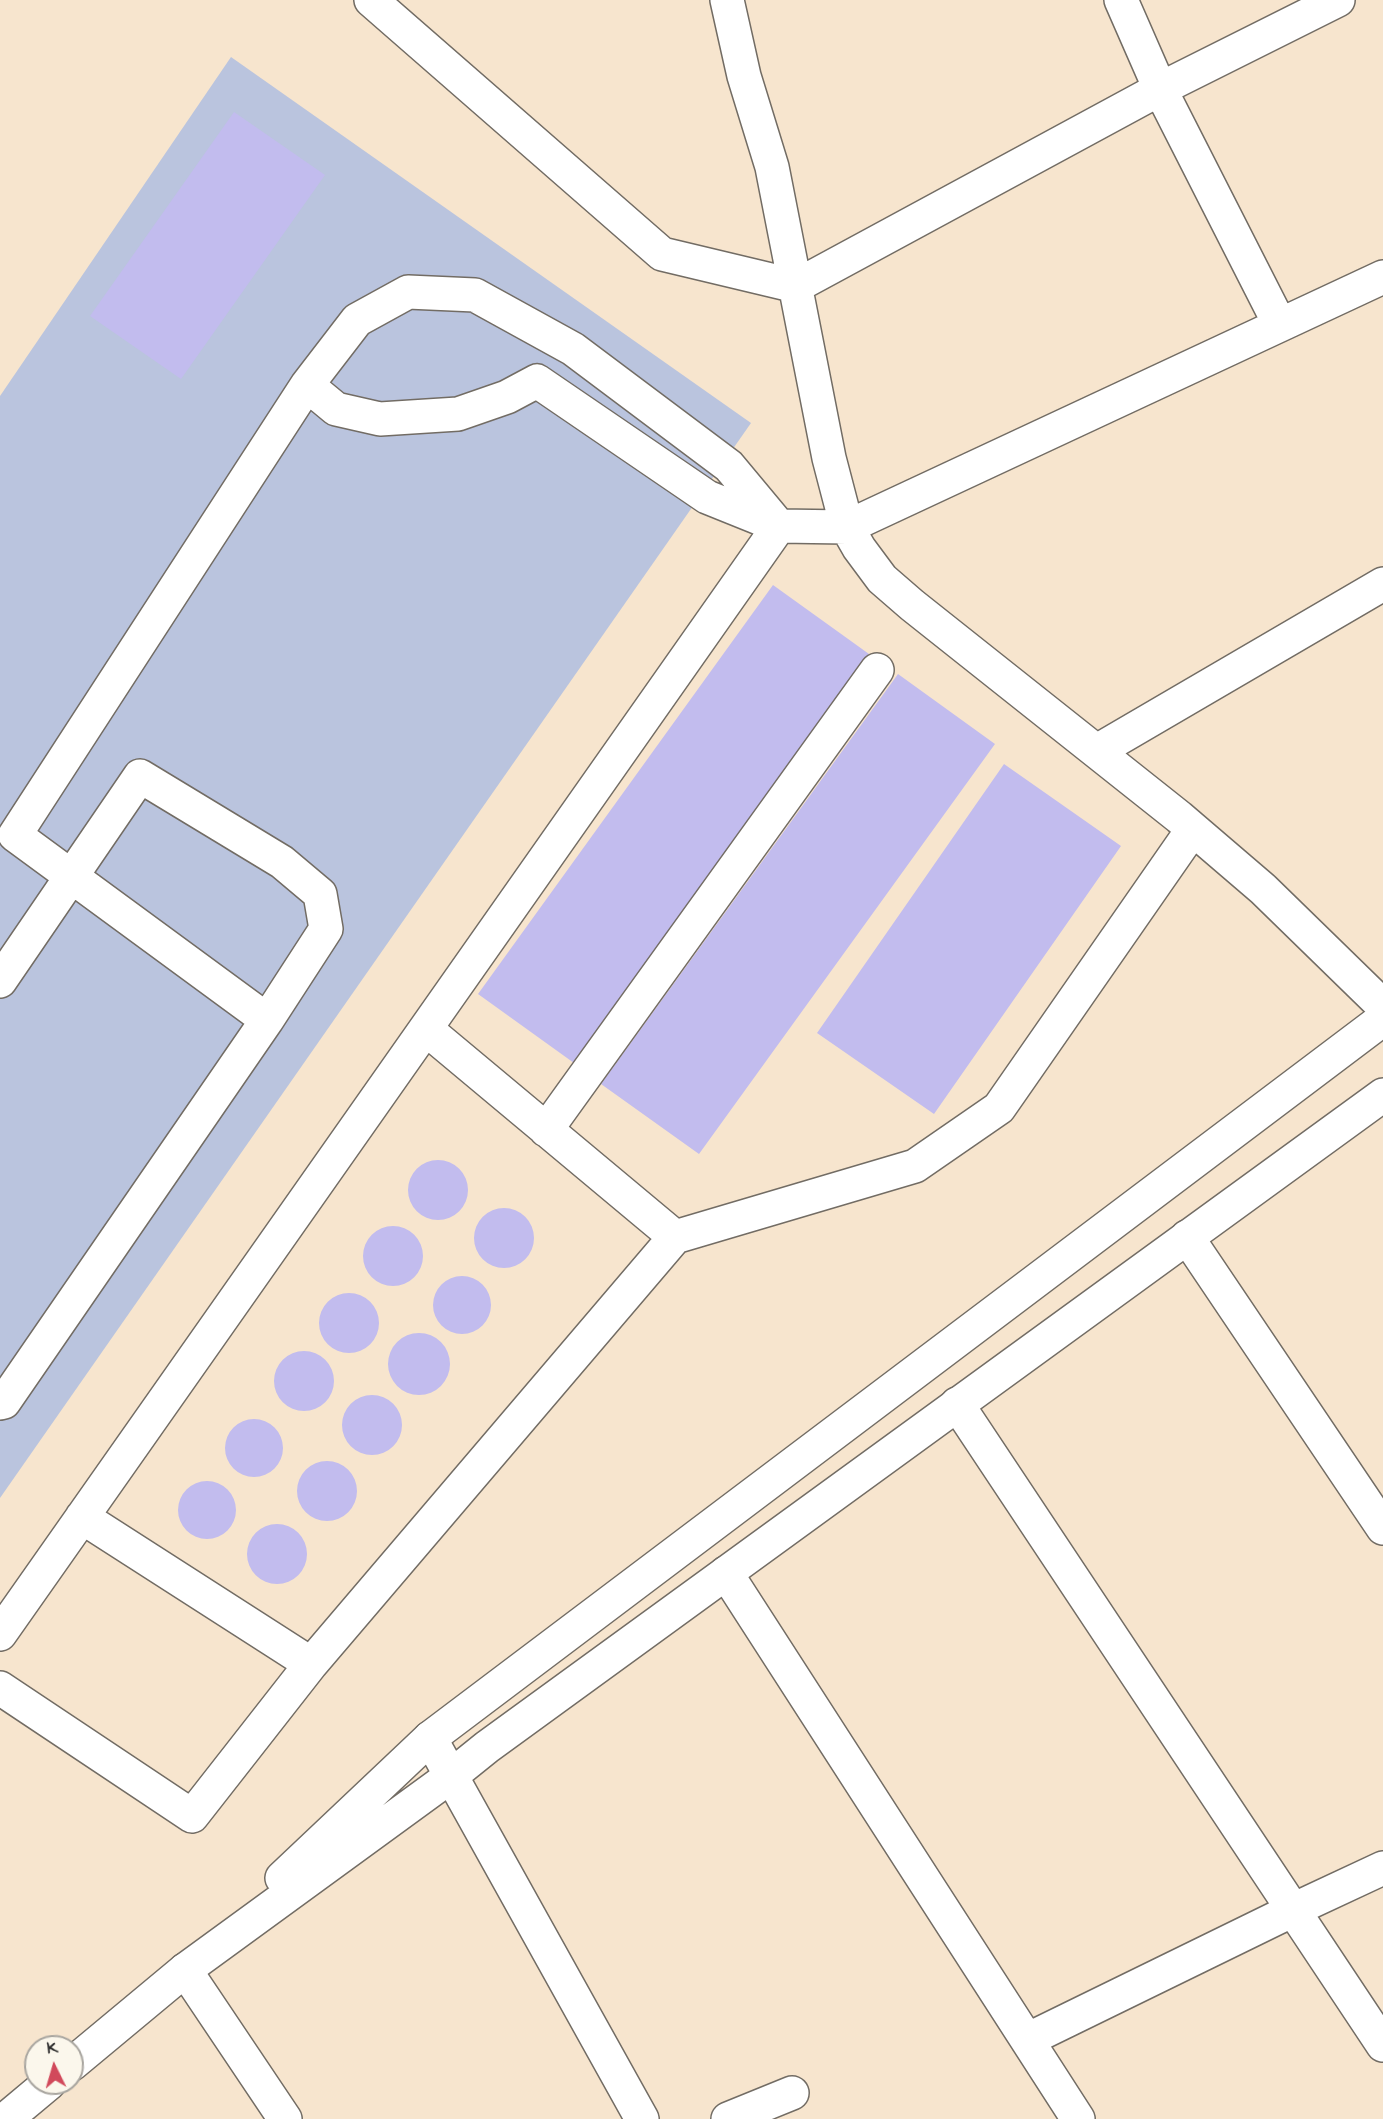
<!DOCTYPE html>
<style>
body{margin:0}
#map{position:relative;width:1383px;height:2119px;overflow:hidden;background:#f7e5ce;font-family:Mynerve,sans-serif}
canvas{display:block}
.north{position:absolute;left:24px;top:2035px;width:60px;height:60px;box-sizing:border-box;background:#fbf7ec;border:2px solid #a8a59f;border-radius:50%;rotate:355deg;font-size:16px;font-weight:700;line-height:24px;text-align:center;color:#2b2b2b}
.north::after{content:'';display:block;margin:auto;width:21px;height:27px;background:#d1495b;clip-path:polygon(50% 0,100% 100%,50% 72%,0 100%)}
</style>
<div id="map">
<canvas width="1383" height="2119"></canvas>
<div class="north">K</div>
</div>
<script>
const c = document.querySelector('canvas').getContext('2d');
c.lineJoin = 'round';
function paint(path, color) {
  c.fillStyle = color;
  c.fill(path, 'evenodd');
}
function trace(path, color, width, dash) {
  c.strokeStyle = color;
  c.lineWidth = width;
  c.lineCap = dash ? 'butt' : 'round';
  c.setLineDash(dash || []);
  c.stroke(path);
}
paint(new Path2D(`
 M231,57L751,423L0,1498V396Z`), '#bac4de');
paint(new Path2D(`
 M234,112L325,175L181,379L90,316Z
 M773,585L869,654L574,1063L478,994Z
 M898,674L995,744L699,1154L601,1084Z
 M1004,764L1121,846L934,1114L817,1033Z
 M408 1190a30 30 0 1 1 60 0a30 30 0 1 1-60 0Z
 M474 1238a30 30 0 1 1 60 0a30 30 0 1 1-60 0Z
 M363 1256a30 30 0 1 1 60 0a30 30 0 1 1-60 0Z
 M433 1305a29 29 0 1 1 58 0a29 29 0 1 1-58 0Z
 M319 1323a30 30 0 1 1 60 0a30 30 0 1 1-60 0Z
 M388 1364a31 31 0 1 1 62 0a31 31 0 1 1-62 0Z
 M274 1381a30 30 0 1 1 60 0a30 30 0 1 1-60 0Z
 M342 1425a30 30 0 1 1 60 0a30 30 0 1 1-60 0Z
 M225 1448a29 29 0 1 1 58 0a29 29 0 1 1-58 0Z
 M297 1491a30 30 0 1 1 60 0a30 30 0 1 1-60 0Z
 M178 1510a29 29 0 1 1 58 0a29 29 0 1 1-58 0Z
 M247 1554a30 30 0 1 1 60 0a30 30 0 1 1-60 0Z`), '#c2bcee');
const minor = new Path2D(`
 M371,0L662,254L796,286L1160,89L1338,0
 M727,0L744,76L772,167L829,458L847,527L859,548L882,579L912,605L1179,817L1263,889L1383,1006
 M1121,0L1160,89L1280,325
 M307,385L336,409L380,419L458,414L507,397L537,381L707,497L779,526L847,527L1383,277
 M1097,751L1383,584
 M0,981L140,776L282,862L320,894L326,929L267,1020L4,1402L0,1403
 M426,1029L675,1237
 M546,1130L877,670
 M1187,1237L1383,1528
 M957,1404L1383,2045
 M82,1517L311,1664
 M726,1573L1078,2119
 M0,1634L779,526L729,466L573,349L475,295L408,292L357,320L307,385L15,835L267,1020
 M0,1688L192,1816L311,1664L675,1237L915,1166L999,1108L1193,829
 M430,1738L642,2119
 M185,1970L285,2119
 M1027,2040L1293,1910L1383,1868
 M728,2119L792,2093`);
const major = new Path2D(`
 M282,1878L430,1738L1383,1019
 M72,2064L185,1970L451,1776L487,1747L1383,1095
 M6,2119L49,2083`);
trace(minor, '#726c64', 36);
trace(major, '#726c64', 36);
trace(minor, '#fff', 33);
trace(major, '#fff', 33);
</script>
